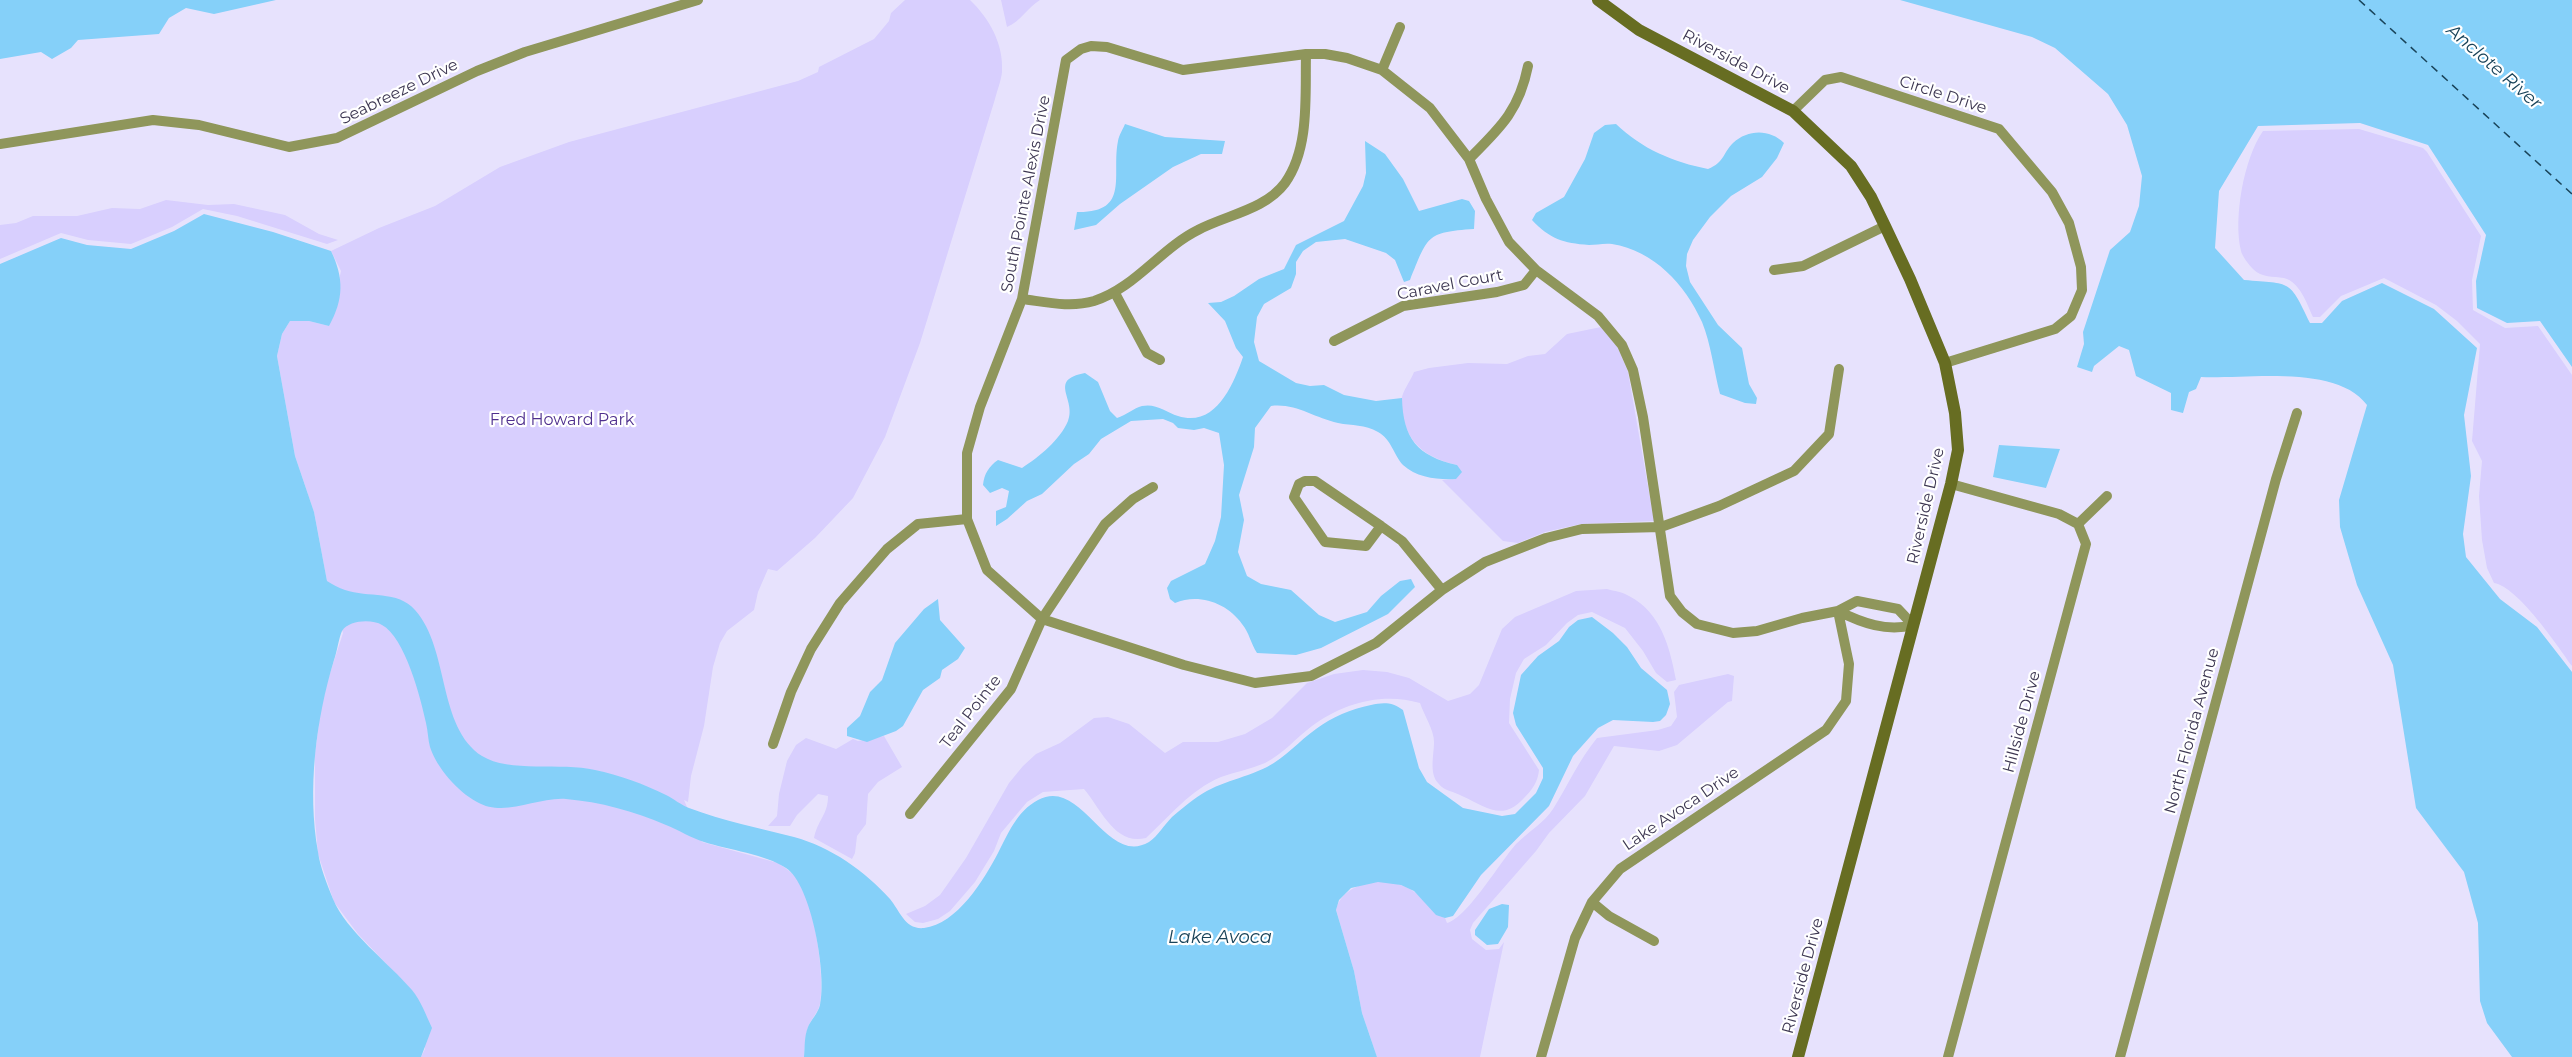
<!DOCTYPE html>
<style>
body{margin:0}
canvas{display:block;background:#e7e2fd}
</style>
<canvas width="2572" height="1057"></canvas>
<script>
const c = document.querySelector('canvas').getContext('2d');
c.lineJoin = 'round';
function paint(path, color) {
  c.fillStyle = color;
  c.fill(path, 'evenodd');
}
function trace(path, color, width, dash) {
  c.strokeStyle = color;
  c.lineWidth = width;
  c.lineCap = dash ? 'butt' : 'round';
  c.setLineDash(dash || []);
  c.stroke(path);
}
function label(font, color, halo, rows, align = 'center') {
  c.font = font + ' Montserrat,sans-serif';
  c.lineWidth = 4.5;
  c.setLineDash([]);
  c.textBaseline = 'middle';
  c.strokeStyle = halo;
  c.fillStyle = color;
  for (const [text, x, y, turn = 0] of rows) {
    c.save();
    c.translate(x, y);
    c.rotate((+turn || 0) * Math.PI / 180);
    c.textAlign = isNaN(turn) ? turn : align;
    if (halo) c.strokeText(text, 0, 0);
    c.fillText(text, 0, 0);
    c.restore();
  }
}
paint(new Path2D(`
 M905,0H970C989,18 1004,44 1002,72C1001,81 997,91 995,99L920,343L885,437L853,498L815,538L777,571L768,569L758,592L754,610L727,631L720,643L713,667L704,726L691,776L688,802L684,800L702,842L778,863C787,869 796,875 801,885C815,910 825,977 820,1004C818,1012 812,1018 809,1025C805,1035 805,1046 804,1057H421L425,1049L414,993L358,934L334,902L318,854L315,819V754L322,698L343,633L327,581L314,512L295,456L277,356L282,334L290,321H309L329,326L341,271L331,251L379,228L435,206L500,167L569,142L798,81L818,72L819,67L874,39L889,21L891,13Z
 M1001,0H1040C1027,8 1021,21 1007,27Z
 M2359,129L2423,148L2427,152L2481,236L2472,280L2473,310L2505,328L2538,326L2572,375V666C2557,645 2518,587 2494,583L2487,568L2482,540L2479,496L2482,461L2472,441L2480,344L2457,321L2436,305L2384,278L2341,296L2320,317H2313C2307,304 2300,282 2284,278C2273,276 2262,278 2253,269C2249,265 2242,256 2241,251C2233,218 2244,158 2263,131Z
 M166,200L208,205L234,204L285,215L319,234L338,240L327,244L237,216L203,209L172,227L131,244L88,240L61,233L0,259V225L16,223L33,216H77L112,208L140,209Z
 M1601,327L1618,348L1628,372L1654,521L1581,524L1545,532L1518,543L1503,541L1442,480L1456,479L1457,465C1431,459 1410,447 1404,420C1402,414 1400,404 1402,397C1404,389 1411,380 1414,372L1429,368L1468,363L1507,364L1528,356L1545,354L1567,334Z
 M1607,589C1614,591 1623,592 1629,596C1661,612 1670,648 1676,680L1667,682L1656,673L1643,651L1625,628L1592,612L1578,615L1567,623L1546,645L1524,659L1516,673L1510,699L1509,723L1539,770C1538,782 1532,790 1524,798C1502,822 1487,807 1462,796C1454,791 1445,792 1438,783C1429,773 1434,755 1434,742C1434,730 1424,715 1420,703C1382,692 1343,703 1312,726C1296,738 1283,754 1265,763C1251,769 1235,772 1221,777C1190,790 1170,816 1146,838C1115,846 1101,809 1084,789L1043,792L1027,802L1001,833L994,851L975,882L950,911L938,919L923,923L915,922L906,914L925,906L940,895L966,858L1009,783L1023,766L1036,754L1060,743L1094,718L1108,717L1129,724L1165,753L1183,742H1218L1245,734L1272,718L1307,683L1334,674L1363,670L1387,672L1409,678L1448,701L1470,694L1479,685L1502,629L1515,617L1576,591Z
 M1728,674L1734,676L1732,701L1728,702L1677,745L1659,751L1614,746L1585,796L1549,833L1536,851L1473,923L1470,930L1472,939L1486,950L1499,949L1504,942L1480,1057H1377L1362,1013L1354,971L1336,910C1343,880 1390,875 1413,891C1425,899 1430,913 1445,918L1447,923C1467,918 1501,861 1516,844C1528,832 1544,823 1553,809C1568,785 1579,760 1597,738L1658,730L1671,726L1677,717L1674,692L1679,685Z
 M884,736L902,767L878,782L868,794L866,824L857,836L855,853L852,859L814,838C818,819 828,815 828,796L818,794L797,815L790,826H768L777,816L779,794L787,761L796,745L806,738L836,749L853,739L858,741Z`), '#d8cffe');
paint(new Path2D(`
 M0,0H276L214,14L186,8L169,18L159,34L78,40L71,48L52,59L41,52L0,59Z
 M1900,0H2572V367L2540,321L2507,323L2477,308L2476,281L2486,235L2428,145L2360,123L2258,126L2219,191L2215,248L2244,280C2292,284 2289,279 2310,323H2322L2342,301L2382,283L2434,309L2477,348L2464,415L2471,476L2463,534L2466,557L2500,599L2537,627L2572,672V1057H2512L2487,1023L2480,1001L2478,923L2464,872L2416,808L2393,665L2357,585L2340,527L2339,500L2367,405C2337,364 2247,379 2201,377L2196,389L2189,392L2183,413L2171,410V393L2136,376L2129,350L2119,346L2094,366L2092,372L2077,367L2084,344L2083,332L2110,250L2130,232L2139,206L2142,176L2127,125L2108,94L2055,48L2032,37Z
 M1125,124L1165,137L1225,141L1222,154H1201L1173,167L1120,204L1096,225L1074,230L1077,212C1131,213 1111,175 1118,141C1119,135 1123,129 1125,124Z
 M1616,124C1642,149 1673,162 1708,169C1725,162 1722,154 1733,143C1748,129 1770,129 1784,143L1777,158L1762,177L1731,196L1710,217L1693,240L1687,254L1686,266L1690,282L1718,325L1742,348L1749,384L1757,398L1756,404L1745,403L1720,394C1714,371 1711,344 1702,322C1685,284 1654,251 1612,244C1604,243 1596,245 1589,245C1563,243 1550,239 1532,220L1536,213L1564,197L1585,159L1594,133L1605,125Z
 M1365,141L1385,154L1403,179L1419,211L1462,199L1469,201L1475,211L1474,229C1425,232 1428,237 1410,280L1404,282L1395,260L1386,253L1345,239L1316,242L1303,251L1296,262V274L1291,288L1264,304L1257,317L1254,342L1259,361L1296,383L1310,386L1324,385L1344,395L1376,401L1402,398C1403,438 1417,456 1457,465L1462,472L1456,479C1439,480 1417,478 1403,465C1393,454 1392,440 1378,432C1365,424 1352,426 1338,423C1314,418 1296,403 1271,406L1255,428L1254,447L1239,495L1244,520L1238,552L1247,576L1261,584L1291,590L1319,615L1335,622L1367,612L1381,596L1400,581L1411,579L1415,587L1388,614L1321,648L1296,655L1257,653C1251,644 1249,632 1242,624C1227,603 1199,593 1175,603L1170,599L1167,588L1171,581L1205,564L1215,541L1221,517L1224,465L1219,433L1204,428L1194,430L1178,428L1173,423L1163,419L1131,421L1101,439L1089,454L1074,464L1042,494L1027,501L1007,519L996,526V511L1006,507L1009,491L1002,488L990,493L983,485C984,474 989,466 998,460L1022,468C1039,457 1060,440 1068,421C1077,399 1047,380 1085,373L1098,382L1110,411L1117,418C1126,415 1134,408 1142,406C1156,403 1166,412 1178,416C1215,428 1233,386 1243,357L1236,348L1225,321L1208,303L1221,302L1234,296L1259,279L1284,269L1296,245L1344,221L1363,186L1366,173Z
 M204,214L273,232L331,251C344,278 344,299 329,326L309,321H290L282,334L277,356L295,456L314,512L327,581C332,584 339,588 345,590C368,598 398,590 415,610C450,649 437,727 482,756C509,773 561,762 595,770C619,775 644,784 666,795C674,799 681,805 689,808C723,821 759,828 794,837C831,847 865,871 890,899C900,911 905,930 924,928C957,924 984,880 998,853C1008,834 1017,811 1038,800C1082,776 1106,867 1149,842C1158,836 1164,825 1172,817C1179,811 1186,805 1193,800C1218,781 1241,780 1267,767C1286,757 1299,741 1316,729C1332,717 1351,709 1371,705C1383,702 1393,702 1403,710L1419,768L1427,782L1463,808L1502,816L1515,814L1536,793L1543,778V768L1516,725L1513,713L1521,675L1538,656L1559,641L1569,627L1578,620L1592,617L1613,633L1627,647L1641,668L1667,690L1670,704L1666,715L1660,721L1653,722L1613,720L1598,728L1573,756L1549,806L1481,875L1453,916L1445,918L1436,915L1414,891L1401,885L1378,882L1351,888L1339,900L1336,910L1354,971L1362,1013L1377,1057H804C805,1047 804,1037 808,1027C811,1020 818,1013 820,1005C827,976 812,885 786,868C765,854 729,850 704,842C691,838 679,830 666,825C634,811 600,802 566,799C536,797 505,818 477,802C457,791 437,768 430,747C428,740 428,731 426,723C421,699 405,637 382,625C372,619 349,620 342,631C339,637 337,652 334,660C316,719 307,790 318,852C320,867 327,884 333,899C346,931 389,963 412,990C421,1001 426,1015 432,1028L421,1057H0V264L61,238L87,245L131,249L174,231Z
 M1999,445L2060,449L2046,488L1993,477Z
 M938,599L940,620L965,648L958,659L942,670L940,678L923,690L903,726L896,731L867,742L847,736V728L860,716L870,692L882,680L895,643L924,609Z
 M1502,904L1509,905L1508,927L1498,944L1487,945L1475,935V930L1489,909Z`), '#85d0f9');
trace(new Path2D(`
 M2359,0L2572,194`), '#194359', 1.5, [8, 6]);
trace(new Path2D(`
 M1382,70L1400,27
 M1793,111L1825,80L1841,77L1999,129L2052,192L2069,223L2081,267L2082,290L2071,316L2055,329L1945,363
 M0,144L153,120L199,125L289,147L337,138L477,71L525,52L698,0
 M1469,159C1500,128 1519,111 1528,66
 M1774,270L1803,266L1885,226
 M1115,293L1147,353L1160,360
 M1022,299C1046,302 1070,308 1094,301C1135,288 1160,249 1198,230C1226,215 1265,210 1285,183C1310,148 1305,95 1306,54
 M1334,341L1403,306L1497,292L1524,285L1536,270
 M1305,481H1315L1381,526L1366,546L1325,542L1294,497L1299,484Z
 M2078,524L2107,496
 M1381,526L1402,541L1442,590
 M1857,601L1898,609L1913,625C1887,632 1862,623 1838,611Z
 M773,744L791,692L811,649L840,603L887,549L918,524L967,519
 M910,814L1011,689L1042,619L1105,524L1133,499L1153,487
 M1592,902L1609,916L1654,941
 M1541,1057L1575,938L1592,902L1620,869L1826,730L1846,701L1849,664L1838,611L1802,618L1757,631L1733,633L1697,624L1682,612L1670,596L1643,417L1633,370L1622,345L1598,316L1536,270L1509,242L1486,199L1469,159L1430,108L1382,70L1347,58L1325,54H1306L1183,70L1107,47L1091,46L1081,49L1066,60L1022,299L980,407L967,453V519L987,570L1042,619L1184,665L1255,683L1311,676L1376,643L1442,590L1485,562L1546,538L1582,529L1661,527L1719,506L1794,471L1829,434L1839,369
 M1948,1057L2086,544L2078,524L2059,514L1951,484
 M2120,1057L2276,479L2297,413`), '#8f965b', 10);
trace(new Path2D(`
 M1598,0L1639,30L1793,111L1851,166L1871,197L1885,226L1910,279L1945,363L1955,413L1958,450L1951,484L1798,1057`), '#676d22', 12);
label('16px', '#3d3752', '#fff', [
 ["Riverside Drive",1736,62,28],
 ["Seabreeze Drive",399,92,-26],
 ["Circle Drive",1943,95,18],
 ["South Pointe Alexis Drive",1026,194,-79],
 ["Caravel Court",1450,285,-11],
 ["Riverside Drive",1926,506,-77],
 ["Teal Pointe",971,712,-52],
 ["Hillside Drive",2022,722,-75],
 ["North Florida Avenue",2192,731,-75],
 ["Lake Avoca Drive",1681,809,-34],
 ["Riverside Drive",1803,976,-75]
]);
label('16px', '#4f308e', '#fff', [
 ["Fred Howard Park",562,420]
]);
label('italic 18px', '#194359', '#fff', [
 ["Anclote River",2494,67,41],
 ["Lake Avoca",1220,938]
]);
</script>
